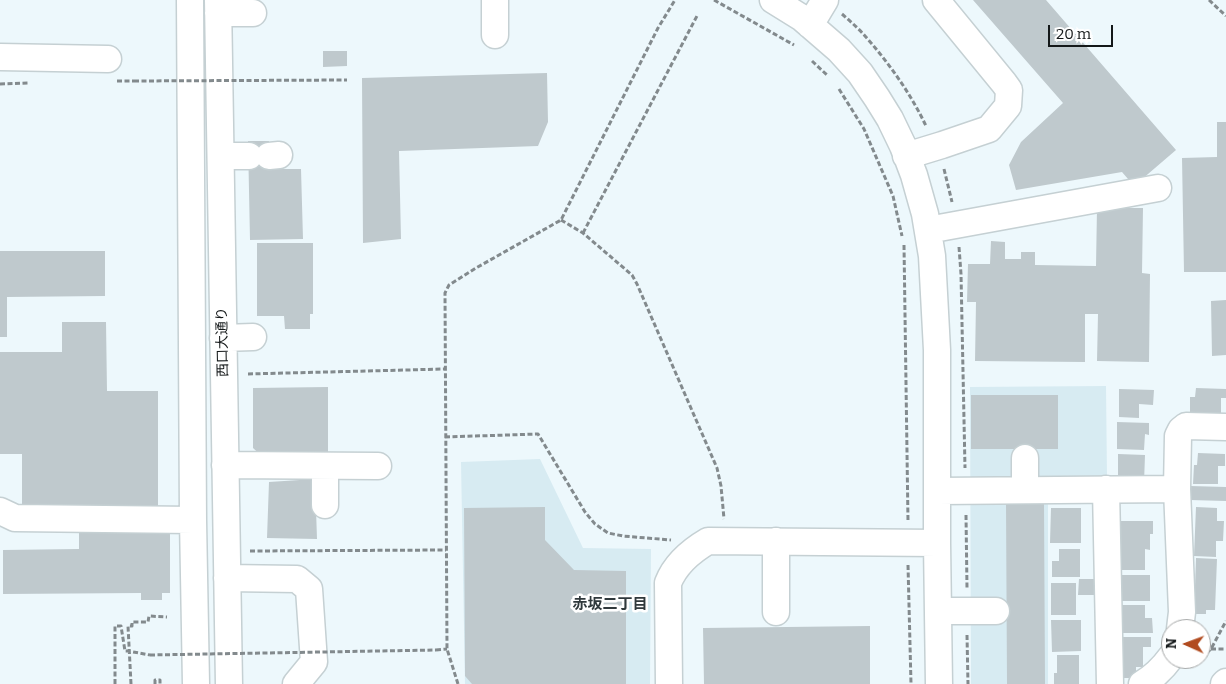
<!DOCTYPE html>
<meta charset="utf-8">
<style>
body{margin:0}
#map{position:relative;width:1226px;height:684px;overflow:hidden;background:#edf8fc;font-family:Bitter,serif}
canvas{display:block}
.north{position:absolute;left:1161px;top:619px;width:50px;height:50px;box-sizing:border-box;background:#fff;border:1px solid #a1a3a3;border-radius:50%;rotate:272deg;font-size:14px;font-weight:700;line-height:20px;text-align:center;color:#141819}
.north::after{content:'';display:block;margin:auto;width:18px;height:22px;background:#b14b1f;clip-path:polygon(50% 0,100% 100%,50% 72%,0 100%)}
.scale{position:absolute;left:1048px;top:25px;width:65px;height:22px;box-sizing:border-box;border:2px solid #141819;border-top:0;padding-left:6px;font-size:15px;line-height:18px;white-space:nowrap;color:#141819;-webkit-text-stroke:4px #fff;paint-order:stroke}
</style>
<div id="map">
<canvas width="1226" height="684"></canvas>
<div class="north">N</div>
<div class="scale">20 m</div>
</div>
<script>
const c = document.querySelector('canvas').getContext('2d');
c.lineJoin = 'round';
function paint(path, color) {
  c.fillStyle = color;
  c.fill(path, 'evenodd');
}
function trace(path, color, width, dash) {
  c.strokeStyle = color;
  c.lineWidth = width;
  c.lineCap = dash ? 'butt' : 'round';
  c.setLineDash(dash || []);
  c.stroke(path);
}
function label(font, color, halo, rows, align = 'center') {
  c.font = font + ' Bitter,"Noto Sans JP",serif';
  c.lineWidth = 5;
  c.setLineDash([]);
  c.textBaseline = 'middle';
  c.strokeStyle = halo;
  c.fillStyle = color;
  for (const [text, x, y, turn = 0] of rows) {
    c.save();
    c.translate(x, y);
    c.rotate((+turn || 0) * Math.PI / 180);
    c.textAlign = isNaN(turn) ? turn : align;
    if (halo) c.strokeText(text, 0, 0);
    c.fillText(text, 0, 0);
    c.restore();
  }
}
paint(new Path2D(`
 M1106,386L1107,477H1048V684H971L970,387Z
 M540,459L583,548L651,549L650,684H465L461,462Z`), '#d7ebf2');
paint(new Path2D(`
 M973,0H1046L1176,150L1134,186L1122,172L1016,190L1009,165L1021,142L1063,103Z
 M323,51H347V66L323,67Z
 M547,73L548,122L538,146L399,151L401,239L363,243L362,78Z
 M1217,122H1226V272H1184L1182,158L1217,157Z
 M248,141H269V169H301L303,239L250,240Z
 M1097,208H1143L1142,273L1150,274L1149,362L1097,361L1098,314H1085V362L975,361L976,302H967L968,264H990L991,241L1005,242V259H1021V252H1035V265L1096,266Z
 M257,243H313V314H310V329H285L284,316H257Z
 M0,251H105V296L7,297V337H0Z
 M1226,300V355L1212,356L1211,301Z
 M62,322H106L107,391H158V508H22V454H0V352H62Z
 M328,387V461L266,460L253,448V388Z
 M1196,388L1226,389V398H1221V416L1190,415V397H1195Z
 M1119,389L1154,390L1153,405L1139,404V418L1119,417Z
 M971,395H1058V449H971Z
 M1117,422L1149,423V435L1145,434L1144,450L1117,449Z
 M1198,453L1225,454V466H1218V484H1193L1194,465H1197Z
 M1118,454L1145,455L1144,483L1118,482Z
 M315,479L317,539L267,538L269,482Z
 M1190,486L1226,487V501L1190,500Z
 M1006,503H1044L1045,684H1007Z
 M545,507V540L574,570L626,571V684H472L465,676L464,508Z
 M1196,507L1217,508V521H1224L1223,541H1216V557L1194,556Z
 M1051,508H1081V543H1050Z
 M1118,521H1153V534H1150V550L1145,549V570H1119Z
 M79,529H170V593H162V600H141V593L3,594V550L79,549Z
 M1059,549H1080V577H1052V561H1059Z
 M1196,558L1217,559L1215,610H1206V614H1194Z
 M1120,575H1150V601H1120Z
 M1079,579H1094V595H1078Z
 M1051,583H1076V615H1051Z
 M1119,605H1145V618H1152L1153,633H1120Z
 M1051,620H1081V651L1052,652Z
 M870,626V684H704L703,628Z
 M1119,637H1151V647H1143V667H1136V678H1119Z
 M1057,655H1079V684H1054V673H1057Z`), '#bfc9cd');
const minor = new Path2D(`
 M190,0L193,520L196,684
 M218,0L229,684
 M773,0L802,18L839,50L860,73L877,98L890,119L903,146L914,175L925,214L932,256L937,350V543L939,684
 M218,13H253
 M810,25L825,0
 M495,35V0
 M0,57L108,59
 M221,156H249
 M269,156L279,155
 M906,156L942,145L989,129L1008,106L1009,90L1004,83L936,0
 M928,230L1158,188
 M223,338L253,337
 M1025,458V490
 M225,465L378,466
 M1106,489L1110,684
 M938,491L1177,489
 M325,505V466
 M0,511L15,518L193,520
 M227,578L297,579L309,589L314,662L296,684
 M938,611H996
 M776,612V541
 M1180,629L1182,612L1177,489L1178,436L1181,430L1186,426L1226,427
 M669,684L668,583C675,565 691,551 708,541L937,543
 M1142,684C1154,677 1163,668 1171,657
 M1224,684L1226,682`);
trace(minor, '#c5d0d3', 29);
trace(new Path2D(`
 M714,0L794,45
 M1209,0L1226,16
 M842,14C850,21 858,28 865,36C889,63 911,94 926,126
 M812,61L827,75
 M117,81H134
 M0,84L28,83
 M839,89L864,129L893,196L902,236
 M944,169L952,202
 M561,220L583,233L632,275L637,284L717,468L721,486L724,519
 M583,233L698,14
 M904,245L908,521
 M959,247L961,274L965,468
 M248,374L445,369
 M445,437L538,434L585,512L595,524L608,533L623,536L671,540
 M966,515L967,588
 M250,551L446,550
 M908,565L911,684
 M967,635L968,684
 M1211,649H1226
 M436,650L447,649
 M1201,658L1211,649L1226,621
 M115,684V626H121L125,651H128L150,655
 M131,684L128,626H132V622H148L149,616L167,617
 M155,684V680H160V684
 M458,684L447,649L445,293L449,285L476,268L561,220L658,28L675,0`), '#838a8d', 3, [5, 2.5]);
trace(minor, '#fff', 26);
trace(new Path2D(`
 M134,81L347,80
 M150,655L436,650`), '#838a8d', 3, [5, 2.5]);
label('14px', '#141819', '#fff', [
 ["西口大通り",223,342,-91]
]);
label('bold 15px', '#30393c', '#fff', [
 ["赤坂二丁目",610,605]
]);
</script>
